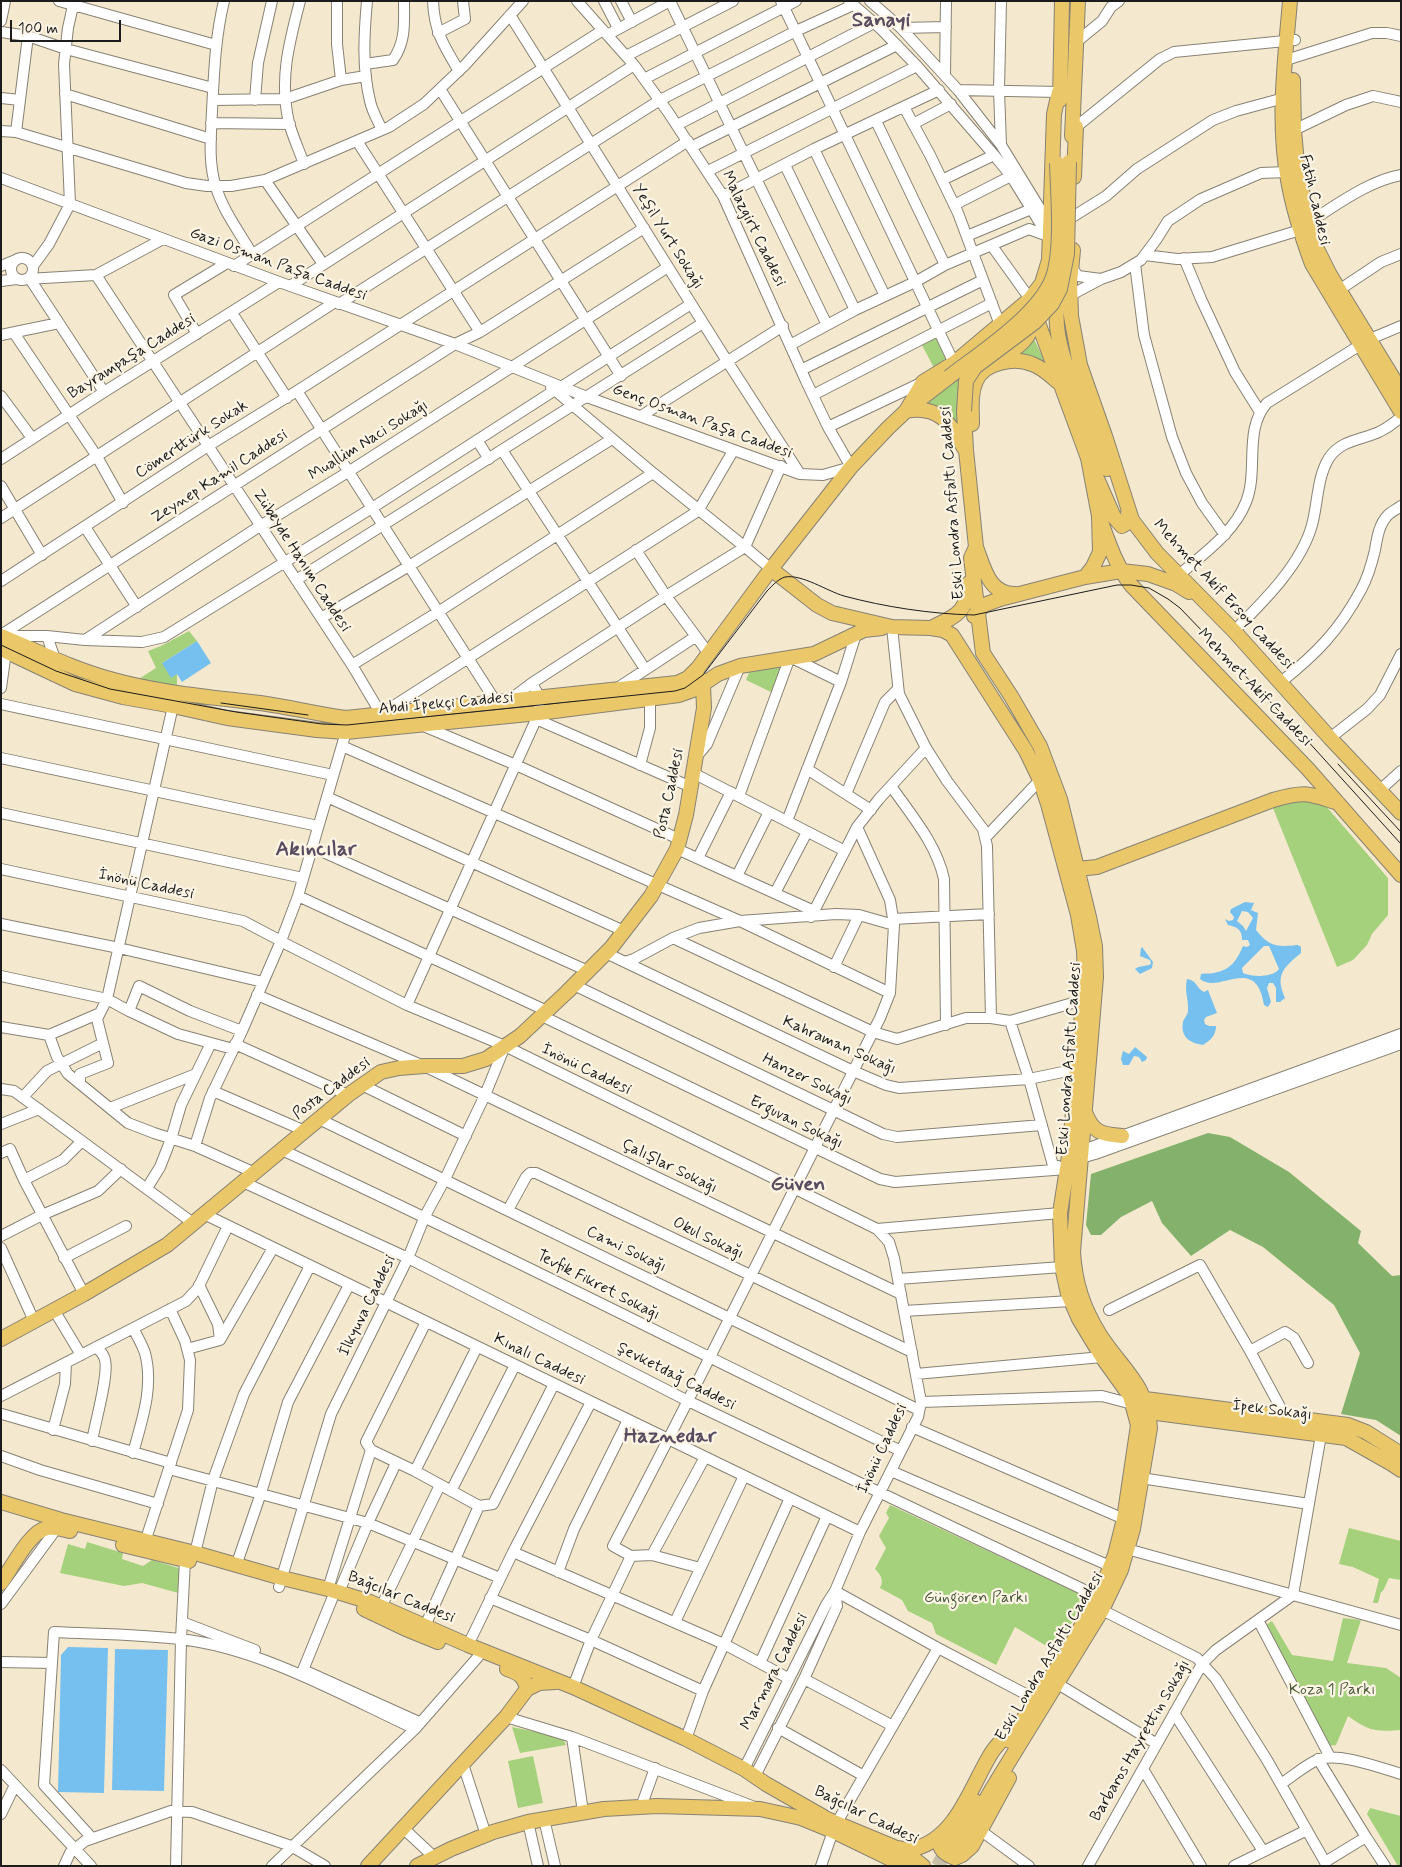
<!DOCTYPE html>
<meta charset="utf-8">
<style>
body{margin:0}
#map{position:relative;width:1402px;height:1867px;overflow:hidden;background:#f4e9ce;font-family:Mynerve,sans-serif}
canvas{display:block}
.frame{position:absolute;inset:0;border:2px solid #1c1c1c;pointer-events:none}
.scale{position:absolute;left:10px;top:20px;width:111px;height:22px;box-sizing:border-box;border:2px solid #1c1c1c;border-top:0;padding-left:6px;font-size:15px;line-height:18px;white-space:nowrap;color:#1c1c1c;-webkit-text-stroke:4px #fcf5e5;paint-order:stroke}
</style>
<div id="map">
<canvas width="1402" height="1867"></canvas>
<div class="frame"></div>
<div class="scale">100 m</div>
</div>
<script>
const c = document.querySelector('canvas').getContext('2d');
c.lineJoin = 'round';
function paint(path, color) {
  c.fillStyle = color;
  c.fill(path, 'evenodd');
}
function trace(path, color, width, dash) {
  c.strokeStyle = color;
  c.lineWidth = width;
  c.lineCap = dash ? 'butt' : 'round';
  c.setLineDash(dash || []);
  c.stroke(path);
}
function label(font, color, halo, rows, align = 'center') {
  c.font = font + ' Mynerve,sans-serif';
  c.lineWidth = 4.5;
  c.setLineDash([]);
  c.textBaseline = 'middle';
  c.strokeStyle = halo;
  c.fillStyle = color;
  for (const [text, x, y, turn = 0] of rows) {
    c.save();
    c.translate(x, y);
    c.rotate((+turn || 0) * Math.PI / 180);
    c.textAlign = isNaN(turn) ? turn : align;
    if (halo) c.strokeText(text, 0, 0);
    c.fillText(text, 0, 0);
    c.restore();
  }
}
paint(new Path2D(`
 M939,336L948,360L935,370L922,345Z
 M1033,337L1045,362L1029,358L1013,357Z
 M971,364C957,390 958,395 959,424L943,407L921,403Z
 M189,631L197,641L162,663L177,674V689L134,682L156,668L148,651L161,646Z
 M783,667L773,693L746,680L750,670Z
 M1299,798L1325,805L1388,878V915L1372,934L1367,945L1353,960L1337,967L1273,808Z
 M890,1505L1084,1596L1058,1653L1015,1627L996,1665L936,1634L932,1623L908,1611L902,1600L880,1588C884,1580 881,1575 875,1569L886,1548L879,1536L889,1518L886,1513Z
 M1349,1528L1401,1541V1580L1389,1578L1383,1591L1381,1592L1378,1603H1373L1379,1579L1353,1567L1339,1564Z
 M87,1542L123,1553L122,1559L143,1566L152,1560L182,1569V1594L142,1583L124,1586L60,1573L68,1544L85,1549Z
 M1343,1618L1361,1620L1347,1663L1386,1668L1401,1678V1730C1375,1732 1369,1731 1348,1716L1336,1745L1326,1746L1263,1627L1272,1621L1292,1655L1333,1661Z
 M512,1727L562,1737L566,1745L520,1753Z
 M533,1756L543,1803L518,1808L508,1761Z
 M1370,1808L1401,1816V1866H1398L1367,1814Z`), '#a5d07c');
paint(new Path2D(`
 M1208,1133L1230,1137L1289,1172L1361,1231L1358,1243L1392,1276L1401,1275V1436L1376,1420L1341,1414L1360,1353L1334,1305L1263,1247L1230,1230L1191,1256L1162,1223L1152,1201L1121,1217L1101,1235H1091L1086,1225L1091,1174Z`), '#84b26c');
paint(new Path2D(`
 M197,641L211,663L182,682L177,674L171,678L162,663Z
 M1245,902L1254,903L1251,910L1258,913L1256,930C1269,947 1278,947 1298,945L1301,947V953C1283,968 1275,975 1285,998L1280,1002H1276V988L1273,983H1269L1267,988L1271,1002L1268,1007L1264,1005C1256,953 1219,995 1200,979L1201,974C1206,973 1209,974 1214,973C1231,970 1237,960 1243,946L1247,947L1250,945L1248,940H1242C1242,929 1237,927 1228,925L1225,919L1229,921L1233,920L1234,917L1230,912L1231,909ZM1242,911L1248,912L1253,918L1246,931L1243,926L1237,921ZM1264,946H1269L1279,969C1272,978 1253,977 1243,973L1242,968Z
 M1142,947L1153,962L1152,968L1140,974L1135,969C1140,965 1145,967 1151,964L1150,960L1140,956L1141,948Z
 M1187,979C1197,980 1196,988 1204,992L1208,990L1217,1013L1206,1017L1204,1020L1205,1024L1209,1026H1216C1216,1035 1211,1040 1203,1045C1190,1043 1180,1037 1183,1022C1184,1018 1188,1015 1188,1011C1189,1000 1184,991 1187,979Z
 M1135,1047L1147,1057L1146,1060L1142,1062L1139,1057L1134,1056L1129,1065H1123L1121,1059L1123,1051L1129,1054Z
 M68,1647L108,1648L104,1793L58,1792L61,1655Z
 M115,1649L168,1650L164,1791L112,1790Z`), '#76c0ef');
trace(new Path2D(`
 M938,1866L949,1845`), '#c9c0aa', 14, [14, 7]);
const minor = new Path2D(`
 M59,1L216,45
 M224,1C215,38 214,74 212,111C211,136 208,163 216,187C223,211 240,233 252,254
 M300,1C289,43 279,80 289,123C293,137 299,150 304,164
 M337,1V44L341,80
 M367,1C364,35 362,68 370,101C372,111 378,121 382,130
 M433,1C434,31 444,46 459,71
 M604,1L618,28
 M621,1L632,22
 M670,1L827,325
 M781,1L954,363
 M849,1L881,29L917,66L994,155L1011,176L1048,236
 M870,1L901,28L958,90L1001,145L1050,225
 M510,15L727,361L800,474
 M1,21L5,1
 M901,28L946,27
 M1,32L28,36L66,49L213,88
 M438,33L465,19L463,1
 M607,35L670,1
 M1075,43L1102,21L1111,7L1119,1
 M626,56L733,1
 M1286,60L1372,33H1387L1401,36
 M365,64L393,60C406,41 404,24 404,1
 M945,76L946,1
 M644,79L796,1
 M440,89L621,376
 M958,90L1059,92
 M65,94L211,139
 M1,98L20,100
 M213,100L285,99L341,80L366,76
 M255,100L258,63L272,1
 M904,107L930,155L958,213L1000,325
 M876,121L945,265
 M1074,122L1076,127L1160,59L1174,52L1295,40
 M211,123L290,124
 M913,124L951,104
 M677,125L874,23
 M1294,130L1346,105L1373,96L1401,102
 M1,131L16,132L186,183L207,186H231L265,180L389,127L424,104L465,65L523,1
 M16,132L28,36
 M357,141L480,332
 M1001,145L999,90L1001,1
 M691,147L897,45
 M814,149L885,296
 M785,165L855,310
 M708,171L917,66
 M1,178L279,282L455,344L587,397L800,474L823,475L851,467L828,427L806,381L723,196L668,112L634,65L577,1
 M265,180L323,264
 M942,180L994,155
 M723,196L814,149L939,90
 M954,205L1011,176
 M1074,216L1106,196L1137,169L1213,120L1236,111L1284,98
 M1309,222C1337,205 1368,181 1401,175
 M967,236L1036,207
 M992,246L1030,299
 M1145,255L1177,259L1212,257L1300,230
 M1184,258L1201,299L1235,372L1260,412
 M11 269a11 11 0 1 1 22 0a11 11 0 1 1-22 0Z
 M1135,264L1144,335L1172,437L1186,473L1202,503L1225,535
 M1070,265L1078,276L1101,279
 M1,266L18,259
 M33,266L49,244L70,204L64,64L68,28L74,1
 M234,266L603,30
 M96,275L352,665L381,714L698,511L733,451
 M27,279L96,275L163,239
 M30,279L104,392
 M1,281L17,279
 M290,286L634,65
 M1339,290L1381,262L1401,254
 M1071,295L1101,279L1121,272L1141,260L1156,240L1168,221L1201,199L1261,173L1287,172
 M339,304L660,100L796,31L853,5
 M232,313L287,398
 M14,333L96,455L123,503
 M197,334L174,295L227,263
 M1,335L59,323
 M790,345L855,310L915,282L945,265L1029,229L1048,236
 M801,370L983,280
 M551,387L653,473L745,547L771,569
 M561,387L691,304
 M297,391L496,702
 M813,395L992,303
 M1,396L32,438
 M641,416L783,326
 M828,427L923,382
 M477,440L489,459
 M502,450L645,669
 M1,459L104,392L279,282
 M1,486L42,555
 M1,518L335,302
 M85,527L137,607
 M636,550L666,596L709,654
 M1179,575C1203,554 1234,533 1246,502C1259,470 1243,430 1267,403L1370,339L1401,326
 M296,580L703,323
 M1,581L208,446L297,391L688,141
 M321,618L409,566L612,439
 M892,627L899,694L926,748L947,781L983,829L987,846L991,1018
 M1234,631C1263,602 1301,565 1312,525C1318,503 1317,477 1329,458C1341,440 1361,440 1379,432C1387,428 1394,423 1401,417
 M1,635L455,344L480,332L644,228
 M6,636H47L85,640L142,642L164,637L372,508L555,390
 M47,636L55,659
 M85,640L260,526L348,472L668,267
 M352,665L438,612L653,473
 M1281,682C1316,654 1339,631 1361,590C1367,579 1372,563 1375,550C1377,538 1379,524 1388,515C1391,512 1397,509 1401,506
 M1,688L6,651L4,646
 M616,689L695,637
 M508,701L532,683L666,596L745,547L781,466
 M1,704L333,775
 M536,719L691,787
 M421,725L516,765L679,839
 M1330,738L1367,709L1380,695L1401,654
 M342,746L740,921L890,993
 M696,757L707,744L740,666
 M1,758L318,826
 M640,765L650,728V700
 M807,769L871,810
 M693,773L845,851
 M891,786C911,815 936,843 944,879L946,1025
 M1380,790L1401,771
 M846,794L885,702L898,689
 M739,796L790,657L841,682
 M327,797L624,931
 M1,813L303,878
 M787,821L841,682L856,634
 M985,838L1040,780
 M312,847L588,971
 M677,849L814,911
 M698,858L731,792
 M1,869L243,921L281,941
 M737,876L769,812
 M775,893L807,832
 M298,896L547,1011
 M811,917L857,827L879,799L926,748
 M893,919L989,914
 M1,924L119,948L263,982
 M673,938L873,1032L897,1039L966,1018H991L1010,1021L1083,1000
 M280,941L407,1005L505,1046L877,1229L889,1242L894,1258L921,1402L918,1417L860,1532L835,1591L826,1605L744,1769
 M606,953L853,1071L886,1085L899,1088L1029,1079L1077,1069
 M625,962L634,959L673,938L699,928L740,921L836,914L859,915L894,925
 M834,967L859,915
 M1,976L107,999L129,1011L178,1034L233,1049
 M574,985L883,1134L897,1137L1042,1125
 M257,995L424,1066L901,1294
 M407,1005L539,713L540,698L532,683
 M129,1011L139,986L190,1011L242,1031
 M542,1016L880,1179L895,1182L1067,1169
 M1010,1021L1029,1079L1054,1169L1058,1166
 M1,1027L49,1035L100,1013
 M49,1035L57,1057L68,1074L128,1123L154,1133L195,1146L255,1173
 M235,1044L348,1095
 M80,1084V1074L108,1063L97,1019L107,999L173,706
 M362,1085L466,1136
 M1,1089L14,1091L193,1223
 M213,1091L305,1131
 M23,1097L47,1071L103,1043
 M110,1108L196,1074
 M319,1119L919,1410
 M1,1124L39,1109
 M195,1146L210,1098L242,1031L281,941L298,896L346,732
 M282,1150C490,1246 694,1351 901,1451
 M1078,1152L1401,1034
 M1,1153L10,1149L24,1180L84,1294
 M1077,1157L1081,1158L1095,1154L1401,1044
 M24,1180L63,1160L82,1141
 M243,1182L408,1258L688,1401L1097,1596
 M147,1188L160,1167L171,1139L181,1105L211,1043
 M508,1210L526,1177L530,1173H536L912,1352
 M204,1214L860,1532
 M877,1229L1060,1213
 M1,1236L42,1215L98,1191L121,1169
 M1,1248L34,1321
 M64,1258L126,1226
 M898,1279L1062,1267
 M199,1285L218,1324L220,1340
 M54,1310L81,1355
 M1109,1310L1200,1265L1250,1351L1285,1416V1420
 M904,1311L1071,1301
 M426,1322L366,1442L371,1450L415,1471L479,1506L493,1504L554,1384
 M187,1349L220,1340L273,1248
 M1250,1351L1285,1332L1294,1338L1308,1363
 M916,1374L1102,1357
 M1,1396L186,1301L198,1288L228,1226
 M921,1402L1102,1396L1132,1404
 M2,1414L171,1463
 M912,1427L1124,1519
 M53,1430L65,1384L66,1363
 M92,1441C95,1423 109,1375 105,1360C104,1354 100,1351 96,1347
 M133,1453C142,1420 154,1387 145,1353C142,1344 137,1336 133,1328
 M1,1456L40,1470L158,1504
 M705,1457L652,1555L631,1556L613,1546C705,1371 791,1194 880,1018L890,993L894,925L890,900L857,827
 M169,1469L368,1523L500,1578
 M415,1471L477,1347
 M891,1471L1110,1566
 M1141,1478L1309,1504
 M451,1491L515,1365
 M145,1542L188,1410L190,1360L185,1341L170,1309
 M1127,1549L1401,1625
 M513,1552L724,1644L788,1678
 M195,1553L213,1480L244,1394L310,1266
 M652,1555L700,1568
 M236,1566L261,1493L288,1402L349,1285
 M558,1572L574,1529L628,1420
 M279,1587L331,1414L408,1258L425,1216L445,1179L485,1095L505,1046
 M328,1589L371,1450
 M835,1591L938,1648L1035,1699
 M339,1592L368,1523L396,1463
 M490,1598L591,1640L703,1691
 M1,1604L57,1528
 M381,1607L440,1485
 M1102,1610L1197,1658L1216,1679L1267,1760L1325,1862L1326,1866
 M1258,1620L1330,1757
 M182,1622L255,1650
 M675,1622L744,1476
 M425,1626L479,1506
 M468,1645L513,1552L591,1402
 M1,1662L52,1663
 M760,1663L827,1516
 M308,1672L419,1722
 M301,1675L332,1599
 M804,1679L893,1726
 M1058,1684L1157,1744
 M573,1687L591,1640L631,1556
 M1174,1713L1263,1851
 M506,1717L572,1737L752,1806
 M778,1728L864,1776
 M572,1737L583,1812
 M686,1739L703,1691L790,1498
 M1318,1759L1366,1837L1325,1862
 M463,1764L486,1835
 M1143,1769L1201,1866
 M1,1770L91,1866
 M755,1776L804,1679L837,1606L835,1591
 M1281,1784C1293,1776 1304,1766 1317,1760C1336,1751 1381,1768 1401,1774
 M641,1807L655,1768
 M1,1814L15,1785
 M544,1819L555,1866
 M528,1822L538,1866
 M836,1824L938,1648
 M403,1828L434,1857
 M980,1830L1029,1866
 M1366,1837L1385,1866
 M92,1838L44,1785L54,1632C96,1634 139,1634 180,1639C260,1648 342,1695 415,1729
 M64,1866L70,1853L85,1841L171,1811L192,1812L291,1846L325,1866
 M176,1866L181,1639L185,1560
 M272,1866L415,1729L478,1657
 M821,1866L833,1831
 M1088,1866L1202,1664L1216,1650L1293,1595L1321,1435
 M1234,1866L1307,1830`);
const major = new Path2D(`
 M1290,1C1285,60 1277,122 1288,180C1293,209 1302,237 1312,264L1401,412
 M1293,80L1294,130L1298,175L1316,247L1330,275L1401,391
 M1060,100L1062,1
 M1072,136L1078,1
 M1074,177L1076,127
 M1073,250L1070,282L1071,316L1080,365L1105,436L1132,520L1157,553L1234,631L1330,738L1401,813
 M1059,292C1054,318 1057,337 1065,362L1107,469
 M1033,309L1088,458L1099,516L1100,552L1093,567L1085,577
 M996,362C1009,352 1039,338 1028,318
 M914,404L949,377
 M906,411C937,405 951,422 964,448
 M972,424C972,409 970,394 976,381C984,362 1015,357 1032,364C1043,368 1050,375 1058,382
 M1088,458L1114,517L1122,526L1132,520L1128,513
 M1099,516C1108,541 1115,564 1131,585L1308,769L1401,875
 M976,547C984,568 989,595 1016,594
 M771,569L817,605L832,613L892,627L931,628L943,630L952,635L1026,751L1040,780L1048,804L1078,915L1084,951L1085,979L1069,1156L1060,1213L1062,1267L1068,1294L1079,1319L1102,1357L1130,1396L1138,1425L1124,1519L1115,1555L1103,1585L1067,1653L1035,1699L1010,1741
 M974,616L984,605L1000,599L1085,577L1121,571L1148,574L1176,584L1189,592
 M931,628C956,616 967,613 969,583
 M1,636C37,651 73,669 110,679C159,693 210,697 260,703C289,707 317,714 346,718L677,683L688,678L698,668L771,569L851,467L888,428L906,411L923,382L954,363L1030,299L1042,283L1049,260L1054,114L1059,92
 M1,649L75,684L123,697L173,706L227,718L317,730L346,732L539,713L679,695L696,689L718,674L740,666L814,654L864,630L882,628
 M1070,867L1077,869L1097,867L1273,800C1305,791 1308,793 1338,803
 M1085,1112C1093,1133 1101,1134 1122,1136
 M1,1339L84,1294L167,1245L348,1095L381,1072L399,1068L424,1066H463L486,1059L520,1036L567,992L611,948L651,896L677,849L686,815L704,708L703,684L699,678L691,676
 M1139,1401L1145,1399L1348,1425L1366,1432L1401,1454
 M1142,1409L1149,1412L1346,1438L1392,1464L1401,1470
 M1,1502L61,1520L195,1553L282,1578L328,1589L370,1602L468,1645L573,1687L686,1739L744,1769L766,1784L829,1820L894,1847L909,1855L923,1866
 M123,1545L189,1561
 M1,1583C11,1569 30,1531 47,1528C55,1527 63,1529 70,1531
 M364,1609L406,1629L438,1642
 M507,1669C519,1673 524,1676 527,1689
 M939,1839C939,1850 945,1854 955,1858L962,1855L972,1846L1009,1778
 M949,1845L975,1801
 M898,1848C903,1849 909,1850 913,1849C957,1839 971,1785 992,1752C998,1743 1006,1736 1013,1729
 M957,1851L992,1789L1102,1610L1121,1570L1133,1529L1150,1428C1148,1385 1121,1368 1100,1335C1083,1308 1075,1283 1073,1252L1096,977L1095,946L1089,917L1060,799L1040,746L1011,696L983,653L971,558L976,547L966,450L964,411
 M368,1866L506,1717L527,1689L539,1683L556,1682
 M417,1866L451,1849L493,1832L528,1822L604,1809L657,1806L760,1809L801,1818L833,1831L905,1866`);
trace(minor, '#888275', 12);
trace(major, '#888275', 16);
trace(minor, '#fff', 10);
trace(major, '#eac769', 14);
trace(new Path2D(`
 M1,645L56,671L110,689L236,712L322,724L347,725L675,691L685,688L703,675L767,591C772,586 778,579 785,577C802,574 827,591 844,596C885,607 931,614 974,615L1117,585H1131L1149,588L1168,599L1180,608L1305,738L1401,844
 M221,703L308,715
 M1338,764L1401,832`), '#1c1c1c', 1);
const majorBridge = new Path2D(`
 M949,377C981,352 1047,310 1055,270C1062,240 1058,195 1057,163
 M964,411L966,381L975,367L1035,322L1052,304L1060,289L1067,254L1069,162`);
trace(majorBridge, '#888275', 16, []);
trace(majorBridge, '#eac769', 14);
label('16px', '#1c1c1c', '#fcf5e5', [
 ["Fatih Caddesi",1314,200,77],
 ["Malazgirt Caddesi",753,229,64],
 ["Yeşil Yurt Sokağı",667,237,58],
 ["Gazi Osman Paşa Caddesi",278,265,20],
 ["Bayrampaşa Caddesi",132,357,-32],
 ["Genç Osman Paşa Caddesi",702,422,20],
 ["Cömerttürk Sokak",192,440,-33],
 ["Muallim Naci Sokağı",369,441,-32],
 ["Zeynep Kamil Caddesi",220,477,-33],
 ["Eski Londra Asfaltı Caddesi",953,503,-94],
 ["Zübeyde Hanım Caddesi",301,561,57],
 ["Mehmet Akif Ersoy Caddesi",1223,595,47],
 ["Mehmet Akif Caddesi",1254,688,46],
 ["Abdi İpekçi Caddesi",446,704,-5],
 ["Posta Caddesi",670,794,-78],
 ["İnönü Caddesi",146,885,12],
 ["Kahraman Sokağı",839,1046,24],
 ["Eski Londra Asfaltı Caddesi",1070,1059,-86],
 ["İnönü Caddesi",586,1070,26],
 ["Hanzer Sokağı",807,1080,26],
 ["Posta Caddesi",332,1089,-37],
 ["Erguvan Sokağı",796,1123,26],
 ["Çalışlar Sokağı",669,1167,26],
 ["Okul Sokağı",708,1239,26],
 ["Cami Sokağı",626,1250,26],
 ["Tevfik Fikret Sokağı",598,1286,27],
 ["İlkyuva Caddesi",368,1306,-64],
 ["Kınalı Caddesi",539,1360,26],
 ["Şevketdağ Caddesi",676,1377,27],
 ["İpek Sokağı",1272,1411,7],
 ["İnönü Caddesi",883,1449,-65],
 ["Bağcılar Caddesi",401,1598,22],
 ["Eski Londra Asfaltı Caddesi",1050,1657,-59],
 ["Marmara Caddesi",775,1672,-63],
 ["Barbaros Hayrettin Sokağı",1141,1741,-60],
 ["Bağcılar Caddesi",866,1816,26]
]);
label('16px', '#4c5b3e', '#fcf5e5', [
 ["Güngören Parkı",976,1599],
 ["Koza 1 Parkı",1332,1691]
]);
label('bold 21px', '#5a4c60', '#fcf5e5', [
 ["Sanayi",881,22],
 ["Akıncılar",316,851],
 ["Güven",798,1186],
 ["Haznedar",670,1438]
]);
</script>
